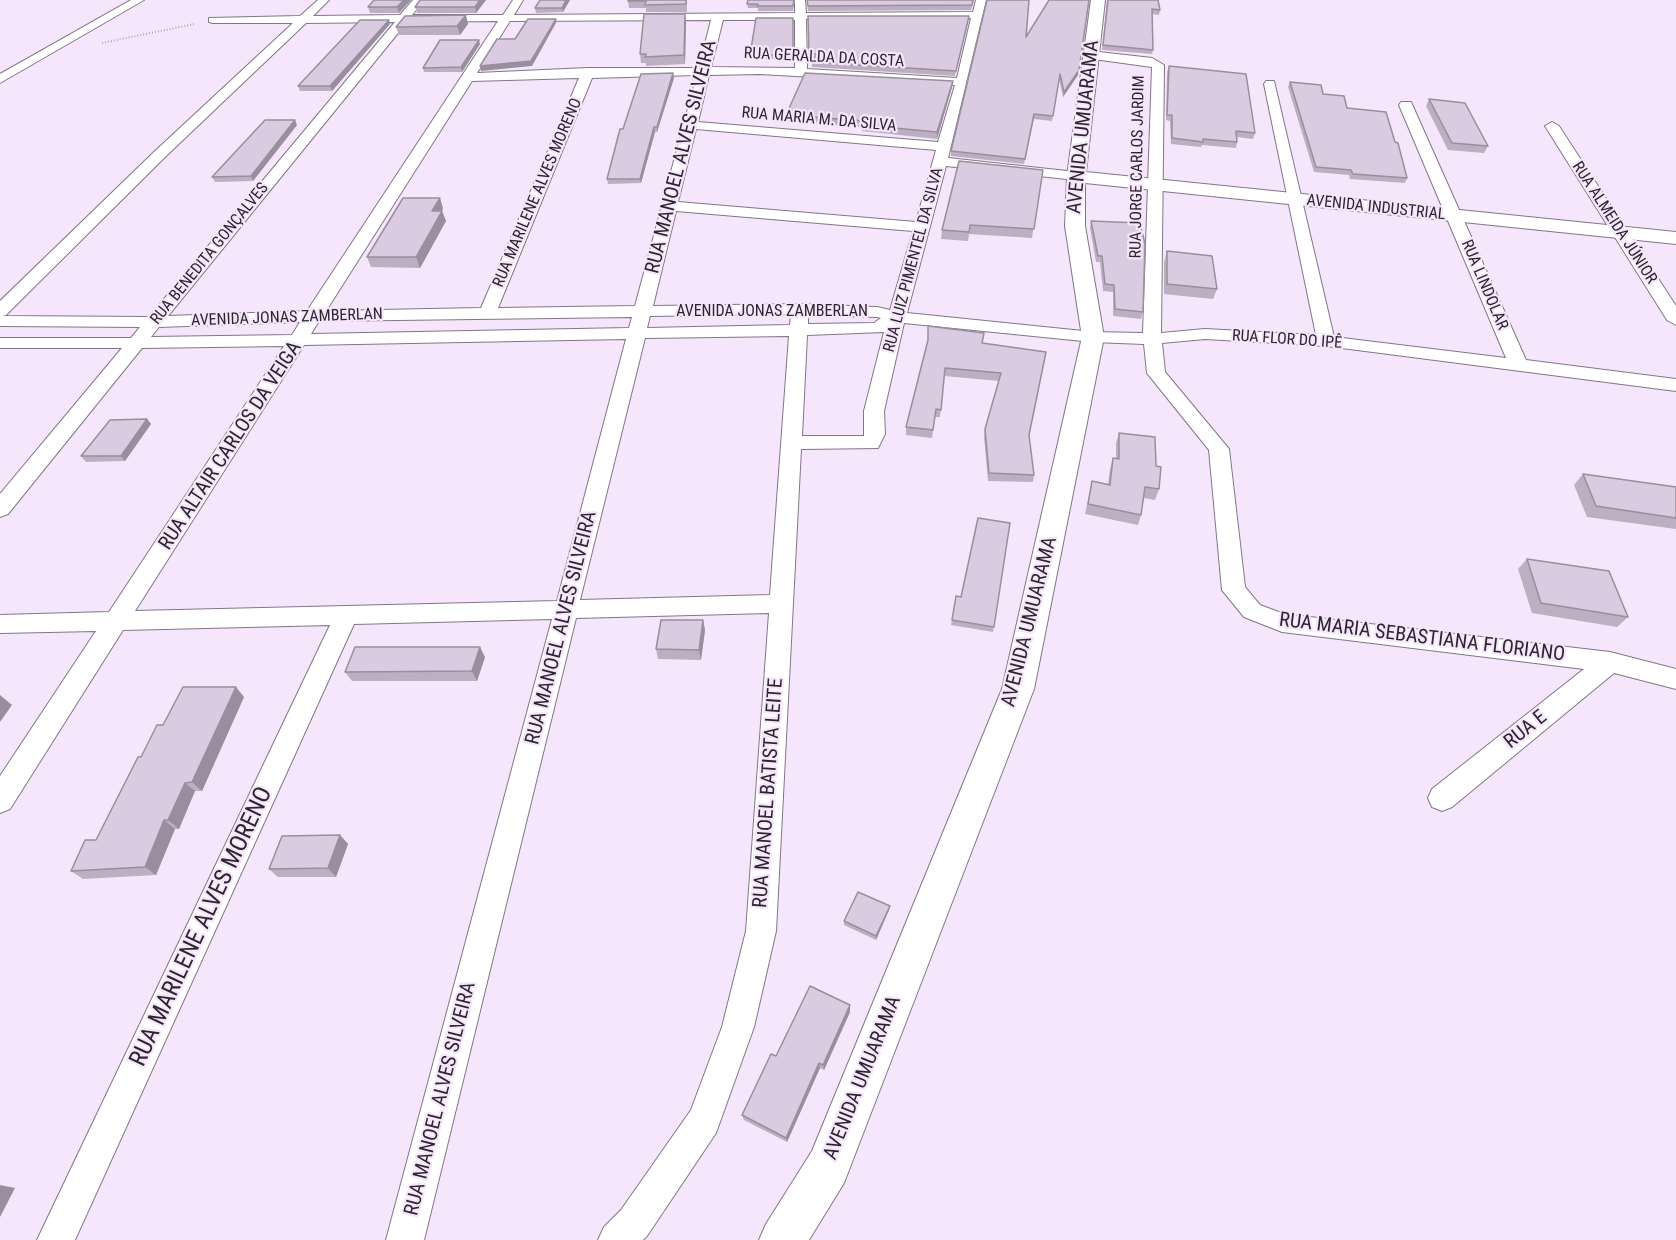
<!DOCTYPE html>
<meta charset="utf-8">
<style>
body{margin:0}
canvas{display:block;background:#f6e6fb}
</style>
<canvas width="1676" height="1240"></canvas>
<script>
const c = document.querySelector('canvas').getContext('2d');
c.lineJoin = 'round';
function trace(path, color, width, dash) {
  c.strokeStyle = color;
  c.lineWidth = width;
  c.lineCap = dash ? 'butt' : 'round';
  c.setLineDash(dash || []);
  c.stroke(path);
}
function paint(path, color) {
  c.fillStyle = color;
  c.fill(path, 'evenodd');
}
function label(font, color, halo, rows, align = 'center') {
  c.font = font + ' "Roboto Condensed",sans-serif';
  c.lineWidth = 4.5;
  c.setLineDash([]);
  c.textBaseline = 'middle';
  c.strokeStyle = halo;
  c.fillStyle = color;
  for (const [text, x, y, turn = 0] of rows) {
    c.save();
    c.translate(x, y);
    c.rotate((+turn || 0) * Math.PI / 180);
    c.textAlign = isNaN(turn) ? turn : align;
    if (halo) c.strokeText(text, 0, 0);
    c.fillText(text, 0, 0);
    c.restore();
  }
}
const minor = new Path2D(`
 M131,0H144L0,83V74Z
 M318,0H329L313,16L400,15L413,0H424L412,15H503L513,0H523L514,15L795,13V0H805L806,13L973,12L976,0H986L948,158L1076,172L1083,176L1076,180L946,166L907,313L1093,332L1143,333L1152,67L1086,58L1084,55L1090,51L1152,58L1164,65L1161,333L1205,329L1316,335L1264,84L1266,81H1274L1334,337L1506,358L1399,105L1401,102H1411L1526,360L1676,379V391L1326,346L1205,339L1162,343L1165,372L1229,449L1245,587L1260,605L1284,614L1610,652L1676,669V689L1614,673L1452,807L1442,811L1432,807L1428,798L1432,789L1584,669L1282,632L1244,617L1222,590L1209,450L1147,373L1144,344L1093,342L904,323L884,411L885,434L878,448L801,449L776,931L754,1027L716,1133L647,1236L643,1240H598L604,1227L621,1210L691,1110L722,1027L746,931L769,613L576,618L424,1240H386L552,619L354,624L75,1240H37L330,625L123,630L10,809L0,813V776L96,631L0,633V615L109,612L284,346L142,348L8,514L0,517V494L122,348H0V338H131L140,327L0,326V301L154,152L293,23H213L209,22V18L300,16ZM971,18L957,78L807,69L806,19ZM711,20L699,68H588L477,73L510,21ZM723,20H795V68L711,67ZM498,21L307,311L168,316L407,22ZM395,22L149,317L2,316L6,315L164,158L306,23ZM760,74L955,85L938,142L698,122L709,75ZM697,75L635,306L498,308L592,78ZM579,78L481,308L326,311L472,81ZM696,129L936,150L916,222L678,202ZM676,211L913,231L890,310L877,307L800,304L653,306ZM791,314L790,325L647,328L650,316ZM808,315L877,317L881,318L874,323L808,324ZM632,317L629,328L311,334L319,321ZM300,322L292,335L151,337L159,327ZM884,332L864,411V436H802L807,335ZM789,336L770,595L580,600L645,338ZM626,339L557,601L135,611L304,345Z
 M1552,122L1559,126L1676,306V325L1667,320L1545,126Z`);
const tertiary = new Path2D(`
 M1091,0H1105L1086,172L1676,232V244L1085,183V226L1104,337L1034,689L844,1183L809,1240H759L766,1224L812,1151L1002,689L1082,337L1065,226L1067,176Z`);
trace(minor, '#837587', 2);
trace(tertiary, '#837587', 2);
trace(new Path2D(`
 M102,43L194,24`), '#b0a4b4', 2, [1, 2]);
paint(minor, '#fff');
paint(tertiary, '#fff');
paint(new Path2D(`
 M374,0H411L399,13H370L368,7Z
 M486,0L476,13H417L415,7Z
 M540,0H570L563,12L536,13L535,8Z
 M687,0V12H646V8H629L628,1Z
 M795,0L793,11H758V8H748L747,4Z
 M807,0H974L971,10L808,11Z
 M1107,0H1158L1160,10L1159,15L1152,14L1153,50L1152,54L1102,50Z
 M808,16L968,20L955,76L812,67V62L814,59H809Z
 M793,18V59H751L750,55Z
 M686,22L685,64L646,66V63H641L640,54Z
 M390,24L332,91H300L298,86Z
 M468,24L460,35H399L396,27Z
 M1026,37L1078,75L1063,97L1059,79L1052,121L1034,119L1024,164L951,156V151Z
 M480,44L462,72H424L423,68Z
 M1169,66L1255,133L1253,139L1237,137V142L1236,148L1202,145L1201,147L1171,144L1170,121L1166,120L1167,72Z
 M674,78L657,132H655L641,183L608,184L607,179L623,129Z
 M1290,82L1323,94L1347,108L1395,142L1407,178L1405,183L1350,179L1349,175L1314,172L1288,87Z
 M952,87L937,139L862,131V127L786,121V115Z
 M1429,99L1488,146L1484,153L1448,150L1426,106Z
 M297,125L253,181L215,182L212,177Z
 M1043,170L1032,238L969,234L968,241L941,239L942,230Z
 M443,208L442,211L446,221L420,268L371,267L367,257Z
 M1091,221L1143,312L1141,319L1113,316V292L1103,291L1100,262H1096L1090,228Z
 M1167,251L1217,289L1213,299L1164,294V262Z
 M927,342L983,343L1046,352L1029,435L1034,475L1033,482L988,481L984,437L985,429L999,381L944,376L940,417H935L932,438L906,435V427Z
 M147,419L151,424L125,461L86,462L81,456Z
 M1119,433L1156,466L1159,489L1155,500L1144,498L1141,515L1138,525L1085,514L1092,481L1108,484L1110,469L1113,458L1116,459V443Z
 M1583,474L1676,487V529L1587,517L1574,485Z
 M1010,523L993,632L951,625L956,596L961,597Z
 M1527,559L1628,617L1617,627L1532,613L1518,569Z
 M703,620L705,630L701,660L658,659L656,649Z
 M485,657L477,681H352L345,672Z
 M244,697L202,791H195L179,829H175L156,875L83,879L71,871L96,840L141,757L163,725Z
 M340,835L348,844L336,877H278L269,869Z
 M889,910L876,940L844,925V921Z
 M850,1012L824,1070L820,1068L787,1142L744,1120L742,1115L776,1056Z`), '#bcafc1');
paint(new Path2D(`
 M404,0H411L399,13L397,7Z
 M480,0H486L476,13L475,7Z
 M566,0H570L563,12L562,8Z
 M685,14L686,22L685,64L684,55Z
 M466,15L468,24L460,35L457,26Z
 M556,19V23L532,66L481,71L480,66Z
 M389,20L390,24L332,91L330,86Z
 M479,40L480,44L462,72L461,67Z
 M1079,70L1078,75L1063,97L1064,92Z
 M673,73L674,78L657,132V127Z
 M953,81L952,87L937,139V132Z
 M295,120L297,125L253,181L251,176Z
 M654,127L655,132L641,183L640,179Z
 M440,198L443,208L436,221L432,211Z
 M442,211L446,221L420,268L416,257Z
 M147,419L151,424L125,461L121,456Z
 M703,620L705,630L701,660L699,650Z
 M480,647L485,657L477,681L472,671Z
 M236,687L244,697L202,791L192,782Z
 M0,695L12,705L0,722Z
 M185,783L195,791L179,829L168,820Z
 M164,820L175,829L156,875L145,867Z
 M340,835L348,844L336,877L328,868Z
 M890,906L889,910L876,940V936Z
 M850,1005V1012L824,1070L823,1065Z
 M819,1063L820,1068L787,1142L786,1138Z
 M0,1185L15,1188L0,1217Z`), '#998e9d');
const building = new Path2D(`
 M374,0H404L397,7H368Z
 M420,0H480L475,7H415Z
 M540,0H566L562,8H535Z
 M628,0H686V4L645,5L646,1H628Z
 M748,0H794L793,6H757L758,4H747Z
 M807,0H973L972,5L808,6Z
 M987,0H1029L1026,37L1049,0H1089L1079,70L1064,92L1060,74L1053,116L1034,114L1025,159L951,151Z
 M1108,0H1158L1160,10L1152,9L1153,50L1103,45Z
 M644,14H685L684,55L645,57L646,54H640Z
 M466,15L457,26L396,27L405,16Z
 M808,16H969L956,71L812,62L817,54H809Z
 M756,18H793V55H750Z
 M528,19H556L531,61L480,66L497,39H515Z
 M360,20H389L330,86H298Z
 M440,40H479L461,67L423,68Z
 M1169,66L1246,74L1255,133L1236,131L1237,142L1203,139V142L1172,138V115H1167Z
 M673,73L657,127H654L640,179H607L620,129H623L641,74Z
 M805,73L953,81L937,132L862,125L864,121L786,115Z
 M1290,82L1321,85L1323,94L1344,96L1347,108L1386,112L1395,142L1398,143L1407,178L1353,174L1351,170L1316,167Z
 M1429,99L1465,103L1488,146L1452,143Z
 M265,120H295L251,176L212,177Z
 M959,161L1043,170L1034,229L970,225L969,232L942,230Z
 M403,198H440L432,211H442L416,257H367Z
 M1091,221L1140,223L1145,244L1143,312L1115,309L1114,285L1105,284L1102,256H1098Z
 M1167,251L1212,256L1217,289L1167,284Z
 M928,326L984,333L982,343L1046,352L1029,435L1034,475L989,473L985,429L1001,373L945,368L941,410L936,409L933,430L906,427L928,340Z
 M147,419L121,456H81L110,420Z
 M1119,433L1155,437L1156,466L1161,467L1159,489L1145,487L1141,515L1088,504L1092,481L1110,485L1113,458L1119,459Z
 M1583,474L1676,487V518L1596,506Z
 M978,518L1010,523L994,627L952,620L956,596L961,597Z
 M1527,559L1609,571L1628,617L1541,603Z
 M661,620H703L699,650L656,649Z
 M355,647H480L472,671L345,672Z
 M183,687H236L192,782L185,783L168,820H164L145,867L71,871L85,840H96L138,757H141L157,725H163Z
 M340,835L328,868L269,869L282,836Z
 M858,892L890,906L876,936L844,921Z
 M810,986L850,1005L823,1065L819,1063L786,1138L742,1115L771,1054L776,1056Z`);
paint(building, '#dbcbe0');
trace(building, '#998e9d', 1.5);
label('16px', '#2c262e', '#f6e6fb', [
 ["RUA GERALDA DA COSTA",824,58,3],
 ["RUA MARIA M. DA SILVA",819,120,5],
 ["RUA JORGE CARLOS JARDIM",1138,167,-89],
 ["RUA MARILENE ALVES MORENO",538,193,-67],
 ["AVENIDA INDUSTRIAL",1376,208,6],
 ["RUA ALMEIDA JÚNIOR",1614,223,57],
 ["RUA BENEDITA GONÇALVES",210,254,-51],
 ["RUA LUIZ PIMENTEL DA SILVA",914,260,-75],
 ["RUA LINDOLAR",1484,285,67],
 ["AVENIDA JONAS ZAMBERLAN",772,312],
 ["AVENIDA JONAS ZAMBERLAN",287,318,-2],
 ["RUA FLOR DO IPÊ",1287,340,4]
]);
label('20px', '#2c262e', '#f6e6fb', [
 ["AVENIDA UMUARAMA",1084,127,-84],
 ["RUA MANOEL ALVES SILVEIRA",682,157,-76],
 ["RUA ALTAIR CARLOS DA VEIGA",231,446,-57],
 ["AVENIDA UMUARAMA",1030,622,-76],
 ["RUA MANOEL ALVES SILVEIRA",562,628,-76],
 ["RUA MARIA SEBASTIANA FLORIANO",1422,638,7],
 ["RUA E",1526,730,-39],
 ["RUA MANOEL BATISTA LEITE",769,793,-86],
 ["AVENIDA UMUARAMA",863,1078,-68],
 ["RUA MANOEL ALVES SILVEIRA",441,1099,-76]
]);
label('24px', '#2c262e', '#f6e6fb', [
 ["RUA MARILENE ALVES MORENO",202,927,-65]
]);
</script>
